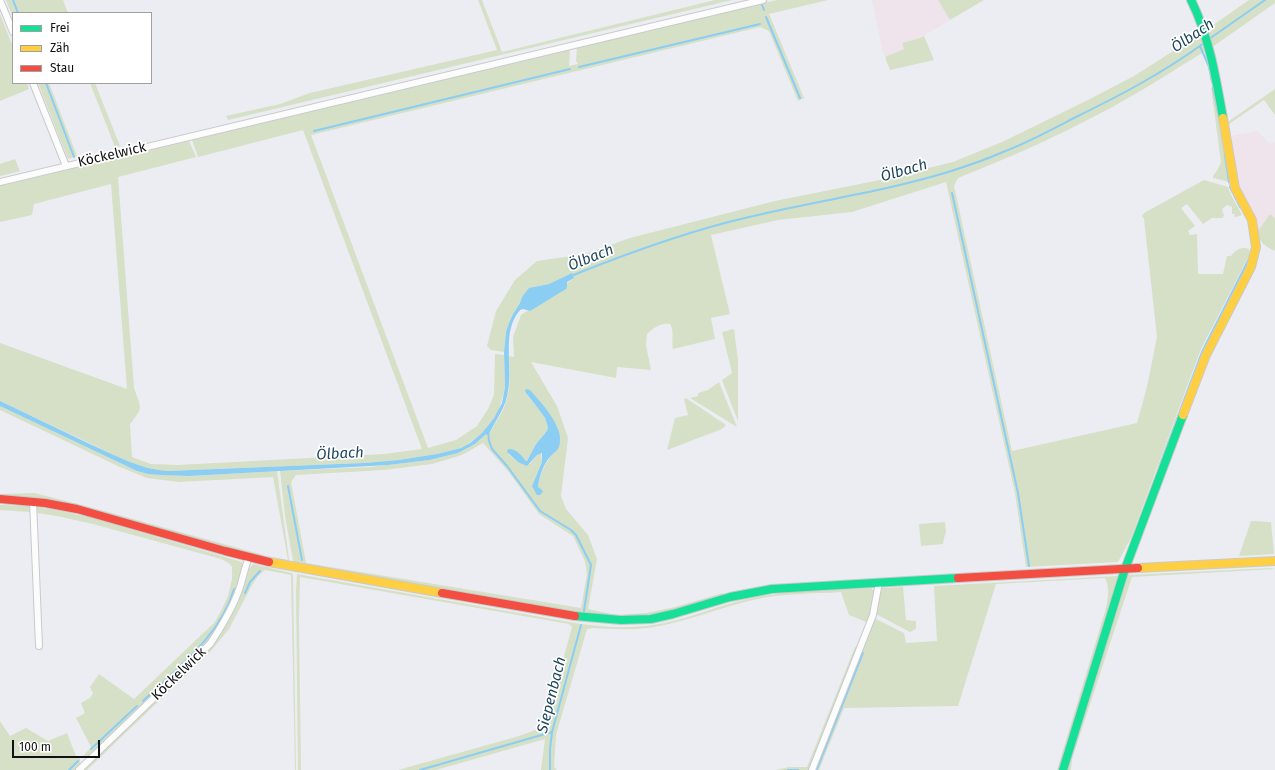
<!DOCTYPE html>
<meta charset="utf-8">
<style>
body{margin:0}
#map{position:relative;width:1275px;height:770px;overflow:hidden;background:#ecedf2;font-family:"Fira Sans",sans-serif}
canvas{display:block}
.legend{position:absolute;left:12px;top:12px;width:140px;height:72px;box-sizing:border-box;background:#fff;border:1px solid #a0a0a1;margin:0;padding:5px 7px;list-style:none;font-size:12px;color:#111114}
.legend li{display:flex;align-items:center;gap:8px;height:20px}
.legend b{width:20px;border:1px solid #a0a0a1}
.scale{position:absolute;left:12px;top:740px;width:88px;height:18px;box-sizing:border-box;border:2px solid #111114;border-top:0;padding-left:5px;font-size:12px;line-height:14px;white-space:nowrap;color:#111114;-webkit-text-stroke:3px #fff;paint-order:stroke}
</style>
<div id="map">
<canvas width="1275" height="770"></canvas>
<ul class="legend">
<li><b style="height:5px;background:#16e098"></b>Frei</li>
<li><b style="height:5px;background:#ffcf43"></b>Zäh</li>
<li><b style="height:5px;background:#f24e42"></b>Stau</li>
</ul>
<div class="scale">100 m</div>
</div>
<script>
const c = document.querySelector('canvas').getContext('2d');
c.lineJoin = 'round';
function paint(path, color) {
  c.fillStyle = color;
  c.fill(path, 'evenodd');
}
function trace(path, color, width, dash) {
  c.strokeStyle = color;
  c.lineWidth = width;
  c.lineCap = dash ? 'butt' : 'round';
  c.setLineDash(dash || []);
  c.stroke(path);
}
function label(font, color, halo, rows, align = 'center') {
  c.font = font + ' "Fira Sans",sans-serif';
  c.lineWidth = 3.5;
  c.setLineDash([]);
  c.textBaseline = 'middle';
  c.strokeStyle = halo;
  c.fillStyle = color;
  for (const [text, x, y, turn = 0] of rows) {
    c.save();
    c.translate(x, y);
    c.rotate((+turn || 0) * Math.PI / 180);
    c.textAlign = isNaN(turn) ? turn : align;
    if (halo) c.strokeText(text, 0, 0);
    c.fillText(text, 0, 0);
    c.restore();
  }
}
paint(new Path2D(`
 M872,0H938L950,20L920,38L902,43L904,49L885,57L882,49Z
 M1258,131L1269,144L1275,142V218L1270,214L1258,231L1257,219L1239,187L1231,136Z`), '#efe3ec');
paint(new Path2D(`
 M6,0H63L68,13H13V18Z
 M478,0H482L502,52L715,0H732L228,120L226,116L280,104L310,93L497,50Z
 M777,0H828L769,14L804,98L798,101L769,31L760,27L311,135L428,448L456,440L477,426L488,409L494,395L495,354L504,355L505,387L499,410L494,418L482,433L469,443L461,448L437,454L399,460L364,463L167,471C138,469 113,454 87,442C58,428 29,415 0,401V343L127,389L111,184L34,204L32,215L0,222V186L189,141L196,157L118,177L134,388C141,408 144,407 130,424L132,457L151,464L178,465L384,454L422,449L303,130L198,157L192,140L570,50L569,66L578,64L576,61L577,48Z
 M938,0H984L950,20Z
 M1249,0H1275V3L1211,48L1206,30Z
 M0,14L13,47V83H27L29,89L0,101Z
 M1203,32L1207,50C1171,72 1136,95 1099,114C1054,138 1006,159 958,178L954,186L1012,451L1137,423L1147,387L1157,337L1144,219L1142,216L1144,213L1204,180L1228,187L1229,191L1242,215L1236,217L1234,216L1235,214H1232V207L1227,205L1222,209L1224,216L1222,218H1212L1203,224L1187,204L1181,208L1195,226L1188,231L1190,235L1197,234L1198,274H1223L1227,256H1231C1236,250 1241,246 1249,249L1250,254L1201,349L1131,538L1118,562L1026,567L1015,493L946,182L852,212L778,220L711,235L730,314L711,318L715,339L673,349C671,340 675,332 670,324C660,323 654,328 647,334L646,345L651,370L617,367L616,378L531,362L557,406L568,438L561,496L566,509L588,535L597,559L588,609L616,615L646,613L675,607L723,593L722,597L692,606L646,617H597L295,564L293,561L285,516L280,471L371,467L429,460L458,453L475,444L485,435L489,434C493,426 498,419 502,412C511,395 510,375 509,356L514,357L513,337L521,315L527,311H530L574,278L572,273L549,284L534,287L522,297L520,303L513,314L506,332L504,352L491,350L487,346L496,311L515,280L537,261L585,254L630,238L775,201L875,181L953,162L1002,142L1088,100L1134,76ZM526,394L541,404L548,412L555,452C546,460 540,474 538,487L532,486L542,462L541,453L537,455L530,464L518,462L508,454L519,453L526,461H527L536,444L547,431L548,427L545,418L540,411ZM483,443L508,471L539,514L573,536L585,561L587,574L581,608L306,563L291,482L296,475L384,470L432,464L462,455Z
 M924,36L934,60L890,70L885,57L904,49L902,43L920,38Z
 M38,83H49L77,156L68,159Z
 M90,83H95L120,146L115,147Z
 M1211,87L1215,90L1231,181L1229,182L1213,178V176L1218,169L1221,162Z
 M1275,89V115L1264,100L1229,124V121Z
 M15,159L20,171L0,176V164Z
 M1270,214L1275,218V251C1265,246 1259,243 1258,231Z
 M734,329L738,360V421L722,380L732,373L722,332Z
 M719,382L737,427L690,398L698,396V393L708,390Z
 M686,398L726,425L722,429L667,450L675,418L688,415L684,399Z
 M0,406L137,471L148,474L189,476L277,471L289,559L288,562H284L174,534L0,496V494L35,493L108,512L267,556L288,560L273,477L179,482L147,478L120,467L0,410Z
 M0,505L30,506L31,508L37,626H35L30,512L0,510Z
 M36,507L55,510L88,517L242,562L243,565L240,580L230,607L210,640L146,703L86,759L83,756L91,747L76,718L85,713L81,703L90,698L93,693L90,687L99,674L134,699L198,638L214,623L220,613L228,596L232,579V567L229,563L221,559L93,524L57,516L37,513L42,646H40Z
 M1251,521L1271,522L1274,554L1239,556Z
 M945,522L946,532L944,538L943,544L921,546L919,524Z
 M253,564L292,573L293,575L296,770H295L291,575L265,570L258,576L252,585L229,629L210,652L87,770H81L182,675L211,646L231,615L238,602L249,569Z
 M1270,568L1275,569L1132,577L1072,759L1071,770H1066L1126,578L1128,575Z
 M297,574L581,624C611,628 640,629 669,622C695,616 721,605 748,599C788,590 830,591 871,588L875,592L869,623L849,615L841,592C812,594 782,593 753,600C718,608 684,623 647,628C629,630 611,629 592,628L587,629L556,735L554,767L557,770H541L545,739L436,770H398L519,736L541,728L545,725L572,627L569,624L300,577L299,620L301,770H298L296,592Z
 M1118,576L1119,577L1062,770H1057L1106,608C1108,597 1110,588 1105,578L996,584L958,706L844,708L819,770H814L874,618L904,633L906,643L937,641L934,586Z
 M903,587L906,620L916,621V629L910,632L876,614L880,591L882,588Z
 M855,647L859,648L810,770H775L789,767H807Z
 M0,721L10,736L26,728L48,741L67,733L76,756L80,758V765L74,770H0Z`), '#d5e0c7');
paint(new Path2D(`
 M572,273L574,278L567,282V287L566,289L530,311L523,309L520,310C501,332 513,364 508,391C506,408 496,419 489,434L485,435L475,444L458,453L429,460L388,465L189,476L161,475L148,474L137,471L0,406V401C31,416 61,430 92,445C117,456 140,469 167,471L364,463L399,460L437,454L461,448L470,443L482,433L494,418L502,403L505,387L504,352L506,332L509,323L513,314L520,303L522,297L529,288L549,284Z
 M526,389L530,390C541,403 568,430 558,449C555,452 552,455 549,458C543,465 539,478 538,487L542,490L543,492L540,495H537L532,486L542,462V453L537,455L527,466L518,462L507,452L508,449C517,449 521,455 526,461H527L536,444L547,431L548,427L545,418L540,411L526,393L525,391Z`), '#8bcdf3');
trace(new Path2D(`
 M13,0L18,13
 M762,5L764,10
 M766,17L800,98
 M1209,39L1265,0
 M1200,46L1209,67L1212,82
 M579,67L760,24
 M46,83L74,157
 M1213,88L1218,113
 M314,131L570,69
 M1225,155L1229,182
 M1230,187L1240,207
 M952,193L1018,493L1029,566
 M571,276C628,253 688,231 749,217C815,201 883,192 948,172C967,166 985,160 1003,152C1027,143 1051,130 1074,118C1119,96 1163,73 1204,43
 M488,431L489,441L492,449L507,466L540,511L571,530L576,535L591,565L584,611
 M1159,467L1202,352L1251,255
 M288,486L302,560
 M245,593L250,582L260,571
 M143,701C177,668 220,637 234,589
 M91,749L137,706
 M817,769L863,653
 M69,770L78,761
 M420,770L552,732
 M550,770V749L552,732L581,625
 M788,770H798`), '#8bcdf3', 2);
const street = new Path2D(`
 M0,0L13,32
 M33,83L66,166
 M0,182L763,0
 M33,501L39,646
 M79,770L210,644C222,626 233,608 240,587C243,577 245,567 249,557
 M812,770L873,615L879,582`);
const fast = new Path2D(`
 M1191,0C1209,36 1216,78 1223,118
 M575,616L621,620L651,619L673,614L730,597L772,589L958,578
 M1063,770L1125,569L1183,415`);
const slow = new Path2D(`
 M1183,415L1206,355L1251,267L1256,247L1252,220L1235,188L1223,118
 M269,562L442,593
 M1138,568L1275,561`);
const jam = new Path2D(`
 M0,499L45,503L77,509L225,551L269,562
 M958,578L1138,568
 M442,593L575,616`);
trace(street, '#c9cacd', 8);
trace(fast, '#c9cacd', 10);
trace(slow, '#c9cacd', 10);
trace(jam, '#c9cacd', 10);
trace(street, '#fcfcfd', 6);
trace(fast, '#16e098', 8);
trace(slow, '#ffcf43', 8);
trace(jam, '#f24e42', 8);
label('14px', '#111114', '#fff', [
 ["Köckelwick",112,155,-13],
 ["Köckelwick",179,674,-44]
]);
label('italic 15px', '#1e465c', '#fff', [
 ["Ölbach",1193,36,-34],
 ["Ölbach",904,171,-16],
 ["Ölbach",591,258,-22],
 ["Ölbach",340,454,-3],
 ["Siepenbach",552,695,-76]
]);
</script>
